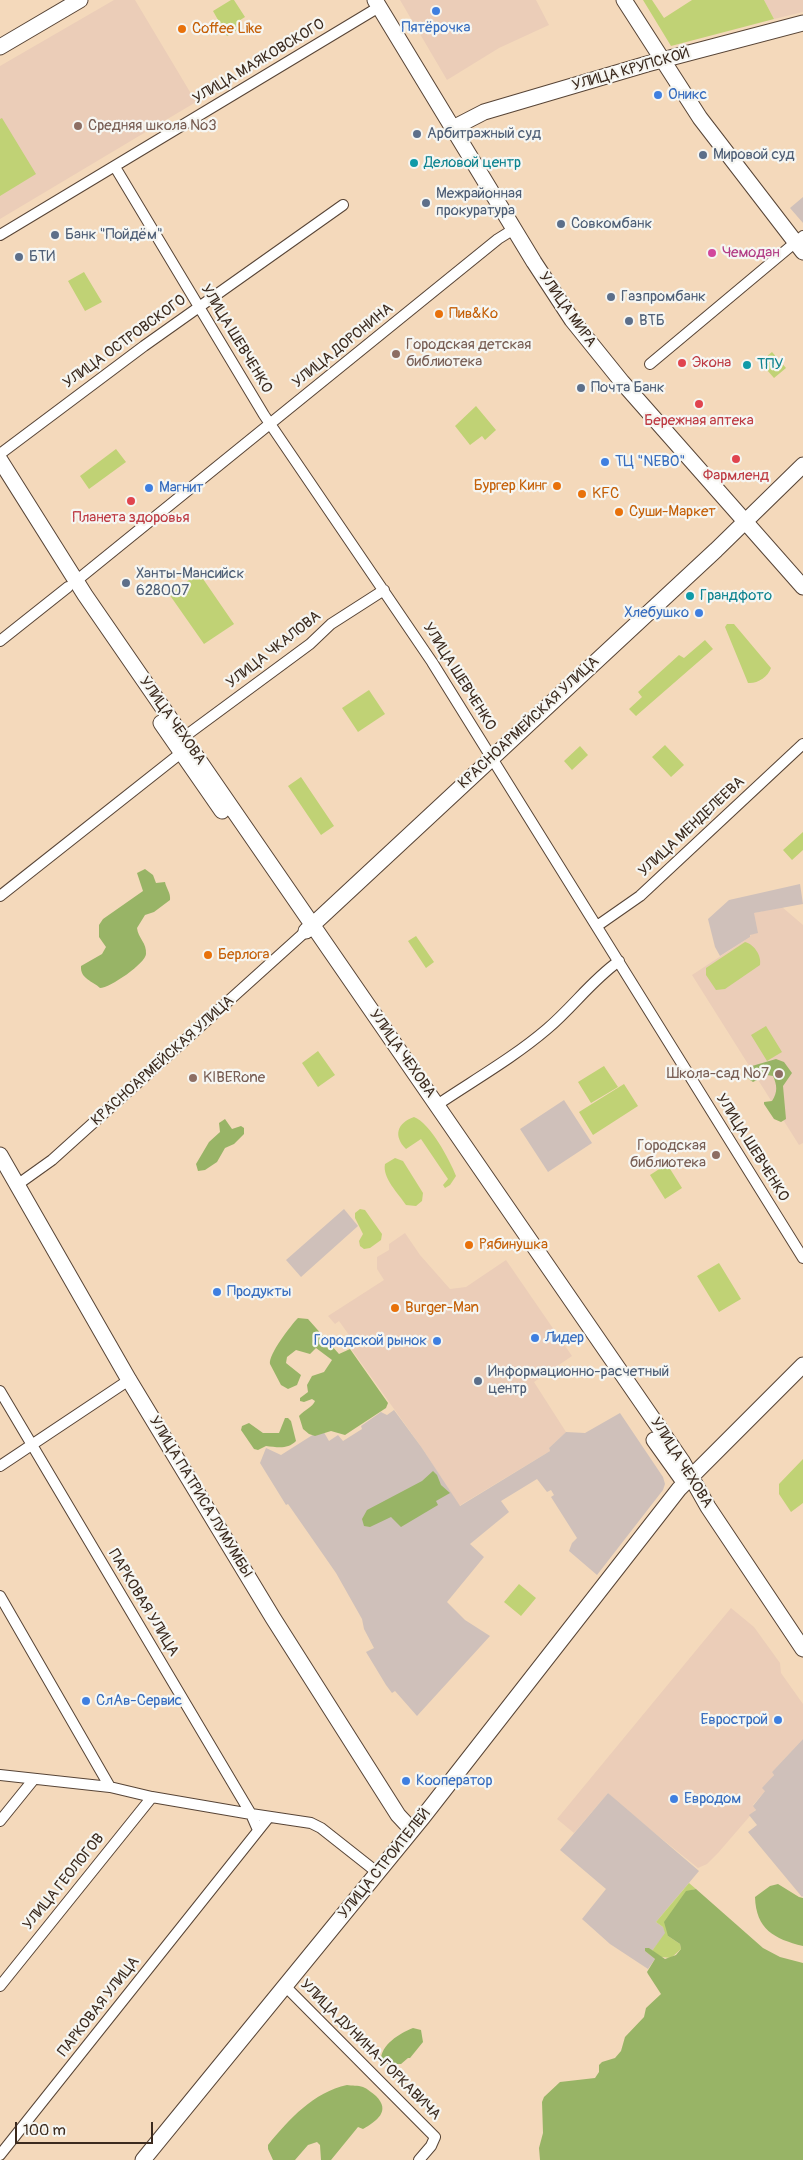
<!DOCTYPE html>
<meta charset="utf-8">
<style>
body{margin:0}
#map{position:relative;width:803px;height:2160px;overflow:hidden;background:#f4d9bb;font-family:Pangolin,sans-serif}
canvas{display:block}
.scale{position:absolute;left:15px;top:2122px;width:138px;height:22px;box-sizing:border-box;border:2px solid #3b2a1e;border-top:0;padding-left:6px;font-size:15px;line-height:18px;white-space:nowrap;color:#3b2a1e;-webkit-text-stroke:4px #f6f6f2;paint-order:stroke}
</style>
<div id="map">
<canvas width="803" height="2160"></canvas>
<div class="scale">100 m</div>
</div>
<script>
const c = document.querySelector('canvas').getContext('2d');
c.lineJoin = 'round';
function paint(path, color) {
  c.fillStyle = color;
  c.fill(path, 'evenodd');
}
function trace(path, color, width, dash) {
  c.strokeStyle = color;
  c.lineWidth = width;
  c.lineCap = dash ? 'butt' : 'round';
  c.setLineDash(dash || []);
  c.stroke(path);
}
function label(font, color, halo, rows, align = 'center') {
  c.font = font + ' Pangolin,sans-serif';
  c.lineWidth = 4.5;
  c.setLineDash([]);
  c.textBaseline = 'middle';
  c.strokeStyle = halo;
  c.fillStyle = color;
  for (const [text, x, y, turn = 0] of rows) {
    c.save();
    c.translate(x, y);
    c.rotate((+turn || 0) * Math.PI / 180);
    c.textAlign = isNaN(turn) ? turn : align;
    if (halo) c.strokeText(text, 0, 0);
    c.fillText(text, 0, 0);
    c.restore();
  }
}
paint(new Path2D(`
 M114,0H135L196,102L0,219V66Z
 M400,0H536L549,25L499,48L447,80Z
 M764,0H803V12L774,19Z
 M782,907L803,925V1143L799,1145L692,975L750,937L754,913Z
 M405,1233L420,1255L450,1289L466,1287L506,1260L572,1356L534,1382L566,1432L549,1448L550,1451L459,1506L422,1448L349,1346L354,1342L339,1321L335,1324L328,1316L384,1280L377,1269V1257L389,1250V1244Z
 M731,1608L754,1627L780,1663L781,1673L803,1704V1739L772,1772L774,1774L765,1791L753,1805L756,1809L718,1853L707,1864L698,1868L621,1806L608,1793L574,1833L557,1819Z`), '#ebcdb8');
paint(new Path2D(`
 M803,197V223L790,208Z
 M800,884L803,904L754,913L758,933L750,935V937L720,956L715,947L708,919L729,900Z
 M564,1100L592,1143L548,1172L520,1129Z
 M344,1209L358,1226L301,1277L286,1260Z
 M394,1410L422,1448L460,1506L550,1451L549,1448L566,1432L585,1433L620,1413L663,1477L665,1484L663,1490L597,1575L569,1551L572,1543L577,1538L551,1497L554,1495L551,1490L547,1492L537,1479L501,1501L509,1512L470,1544L484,1557L447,1602L465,1620L490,1636L417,1716L395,1691L392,1693L386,1685L366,1652L374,1648L364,1629L362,1619L336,1573L288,1504L286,1505L260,1463L266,1448L281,1455L322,1429L329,1441L338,1435L343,1441L362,1429L361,1426L381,1412L387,1415Z
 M803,1739V1896L802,1897L748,1832L757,1825L749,1815L756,1810L753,1806L765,1791L762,1788L774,1775L772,1772Z
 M608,1793L699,1871L656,1922L663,1927L666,1933L652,1951L649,1948L645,1951L655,1959L648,1969L610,1944L582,1919L606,1889L560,1850Z`), '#cfc0ba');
paint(new Path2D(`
 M231,0H234L245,17L237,22L241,28L227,36L213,11Z
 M643,0H652L664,18L692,0H764L774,19L671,46Z
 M2,118L36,174L0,196V119Z
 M84,272L102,302L85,311L68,281Z
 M772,352L786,368L774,378L760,362Z
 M476,406L496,430L485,440L482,436L470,445L455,426Z
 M116,449L126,462L89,489L80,476Z
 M199,573L234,624L204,644L169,594Z
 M727,624H734L771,668C768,677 757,684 748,683L725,627Z
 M705,640L713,649L636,716L629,709L642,697L638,692L679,655L684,658Z
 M369,690L385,714L358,732L342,708Z
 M665,745L684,765L671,777L652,757Z
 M580,746L588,755L572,770L564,761Z
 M301,777L334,826L321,835L288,786Z
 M803,832V850L792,860L783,850Z
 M416,936L434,962L426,968L408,941Z
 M745,942C754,944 762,956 760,965L725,989L716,990L706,975V968Z
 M766,1026L782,1052L767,1061L751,1035Z
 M318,1051L335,1075L318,1087L302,1063Z
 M604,1066L618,1087L591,1103L578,1082Z
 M624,1084L638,1106L593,1135L579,1112Z
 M414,1117C430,1123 450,1160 456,1176L450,1185L445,1188L443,1185L448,1179L421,1139L406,1149C393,1136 397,1123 414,1117Z
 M395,1158L403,1161L423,1193L422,1201L416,1206L406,1205C399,1194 382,1178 385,1164Z
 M667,1164L682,1188L665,1199L650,1175Z
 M360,1209L365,1210L382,1234L381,1240L370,1248L364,1249L360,1246L359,1241L363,1234L355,1218V1213Z
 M719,1263L741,1299L719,1312L697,1276Z
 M803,1459V1503L791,1512L779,1494V1484Z
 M519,1584L536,1598L521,1616L504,1602Z
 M689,1883L696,1889L692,1890L668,1936L680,1944L681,1949L671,1958L661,1957L652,1951L665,1933L663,1927L656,1922Z`), '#c0d275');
paint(new Path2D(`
 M145,869L153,875L156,883L165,882C166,888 171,893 170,900L154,912L145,915L137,928C138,938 147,943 146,954C146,963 110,988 100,988C93,981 80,979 81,966L102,954L106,947L99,937V925L103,919L143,891L137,873Z
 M776,1059L784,1062L792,1073L783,1086L786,1119L781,1122L774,1119L764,1104V1102L772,1101C778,1092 777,1085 773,1076L767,1075L753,1082L747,1078L745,1072L752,1066Z
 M225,1119L232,1129L241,1126L244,1128V1134L234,1144L225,1148L217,1162L205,1170L198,1171L196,1164L209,1142L220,1132L219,1123Z
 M298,1318L308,1319L339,1354L350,1349L388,1403L386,1408L345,1435L331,1431L315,1436L309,1434L303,1429L299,1416C304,1410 313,1407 315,1401L312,1399L304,1402L300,1401V1398L308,1392L307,1385L312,1376L324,1372L332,1360L316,1348L310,1354L296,1350L287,1357L286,1363L301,1375L297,1385L288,1389L281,1385L270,1364C268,1355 291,1325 298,1318Z
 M285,1418H288L291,1421L296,1441C287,1450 277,1447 266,1446L258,1450L254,1449L241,1430L242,1426L249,1423L263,1433H279Z
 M433,1471L437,1475L441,1485L450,1493L436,1501L438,1505L401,1527L391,1517L370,1527L364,1526L362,1519L367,1510L422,1481Z
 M778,1884L799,1897L803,1898V1946C774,1939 756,1929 755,1897L770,1886Z
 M696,1889L763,1948L780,1957L803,1963V2160H540L539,2148L543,2133L542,2102L544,2097L560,2082L595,2078L599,2072V2065L602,2062L615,2058L621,2051L625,2037L644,2017L646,2008L661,1994L648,1974L647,1972L655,1959L645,1951V1948H649L665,1959L676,1955L681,1949L680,1944L668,1936L664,1922L686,1891Z
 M413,2028L421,2030L423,2042L410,2058H408L401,2064H385L381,2061C380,2045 400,2033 413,2028Z
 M347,2085C352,2086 358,2085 363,2087C368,2089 372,2093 376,2096C391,2111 377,2121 363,2129L358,2127L331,2160H321L320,2145L317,2142L308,2145L295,2160H273L268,2149V2145C289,2119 314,2092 347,2085Z`), '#98b466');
const street = new Path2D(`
 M115,167L264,415L432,662L803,1258
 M0,235L379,7
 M650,364L803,236
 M0,454L144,346L343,205
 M76,581L498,239L514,229
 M0,641L68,587
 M184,737L310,644L331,624L384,590
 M0,896L181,753
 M597,926L640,896L803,744
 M437,1105C474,1080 513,1058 547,1029C573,1007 591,981 619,961
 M17,1185L52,1160L305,932
 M0,1391L251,1814L258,1830
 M0,1466L129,1380
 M0,1596L110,1787
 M0,1775L110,1787L152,1797L251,1814L311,1823L321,1828L378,1873
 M0,1821L34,1779
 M0,1986L152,1797
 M285,1986L435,2137L431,2146L419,2160
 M0,2155L269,1817`);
const secondary = new Path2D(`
 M375,0L534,262L572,320L622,382L803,587
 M624,0L700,118L803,252
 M0,47L80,0
 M453,128L484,112L647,64L803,23
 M0,460L85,595L682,1461L708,1507L803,1649
 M161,723L222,811
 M306,931L716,550L803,465
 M0,1155L129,1380L273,1618L398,1815L412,1830
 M654,1440L684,1482
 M143,2160L423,1817L679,1489L803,1365`);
trace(street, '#574436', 12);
trace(secondary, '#574436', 17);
trace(street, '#fff', 10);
trace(secondary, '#fff', 15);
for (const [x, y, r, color] of [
 [436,11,5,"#3f7fe0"],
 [182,29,5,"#e8710a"],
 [658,95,5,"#3f7fe0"],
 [78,126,5,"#8d6e63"],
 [417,134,5,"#5c6f8a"],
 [703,155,5,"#5c6f8a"],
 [414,163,5,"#0f9aa8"],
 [426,203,5,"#5c6f8a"],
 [561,224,5,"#5c6f8a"],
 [55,235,5,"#5c6f8a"],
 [712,253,5,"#d1479c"],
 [19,257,5,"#5c6f8a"],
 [611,297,5,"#5c6f8a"],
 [439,314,5,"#e8710a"],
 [629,321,5,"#5c6f8a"],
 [396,354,5,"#8d6e63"],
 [682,363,5,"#e0444e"],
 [747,365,5,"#0f9aa8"],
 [581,388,5,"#5c6f8a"],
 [699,404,5,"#e0444e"],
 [736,459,5,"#e0444e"],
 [605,462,5,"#3f7fe0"],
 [557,486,5,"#e8710a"],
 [149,488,5,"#3f7fe0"],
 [582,494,5,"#e8710a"],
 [131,501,5,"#e0444e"],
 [619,512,5,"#e8710a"],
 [126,583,5,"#5c6f8a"],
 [690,596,5,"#0f9aa8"],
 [699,613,5,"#3f7fe0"],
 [208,955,5,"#e8710a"],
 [779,1074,5,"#8d6e63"],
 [193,1078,5,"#8d6e63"],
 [716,1155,5,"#8d6e63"],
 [469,1245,5,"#e8710a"],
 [217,1292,5,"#3f7fe0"],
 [395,1308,5,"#e8710a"],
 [535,1338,5,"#3f7fe0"],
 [437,1341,5,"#3f7fe0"],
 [478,1381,5,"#5c6f8a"],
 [86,1701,5,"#3f7fe0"],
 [778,1720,5,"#3f7fe0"],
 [406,1781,5,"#3f7fe0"],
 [674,1799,5,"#3f7fe0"]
]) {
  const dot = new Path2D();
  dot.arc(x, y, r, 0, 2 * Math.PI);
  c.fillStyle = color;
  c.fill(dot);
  trace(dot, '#f6f6f2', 2);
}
label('15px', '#366cbe', '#f6f6f2', [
 ["Пятёрочка",436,28,"center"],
 ["Оникс",668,95],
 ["ТЦ \"NEBO\"",615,462],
 ["Магнит",159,488],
 ["Хлебушко",689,613,"right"],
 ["Продукты",227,1292],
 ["Лидер",545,1338],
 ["Городской рынок",427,1341,"right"],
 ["СлАв-Сервис",96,1701],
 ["Еврострой",768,1720,"right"],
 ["Кооператор",416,1781],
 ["Евродом",684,1799]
], 'left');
label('15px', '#c56008', '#f6f6f2', [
 ["Coffee Like",192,29],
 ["Пив&Ко",449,314],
 ["Бургер Кинг",547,486,"right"],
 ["KFC",592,494],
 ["Суши-Маркет",629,512],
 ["Берлога",218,955],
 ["Рябинушка",479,1245],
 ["Burger-Man",405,1308]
], 'left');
label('15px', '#3b2a1e', '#f6f6f2', [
 ["УЛИЦА МАЯКОВСКОГО",259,62,-31],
 ["УЛИЦА КРУПСКОЙ",631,70,-16],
 ["УЛИЦА МИРА",567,310,55],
 ["УЛИЦА ШЕВЧЕНКО",236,339,59],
 ["УЛИЦА ОСТРОВСКОГО",125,342,-36],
 ["УЛИЦА ДОРОНИНА",343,346,-39],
 ["УЛИЦА ЧКАЛОВА",274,650,-38],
 ["УЛИЦА ШЕВЧЕНКО",459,677,58],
 ["УЛИЦА ЧЕХОВА",172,721,55],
 ["КРАСНОАРМЕЙСКАЯ УЛИЦА",529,723,-43],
 ["УЛИЦА МЕНДЕЛЕЕВА",692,827,-43],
 ["УЛИЦА ЧЕХОВА",402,1054,55],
 ["КРАСНОАРМЕЙСКАЯ УЛИЦА",163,1061,-42],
 ["УЛИЦА ШЕВЧЕНКО",752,1148,58],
 ["УЛИЦА ЧЕХОВА",681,1463,58],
 ["УЛИЦА ПАТРИСА ЛУМУМБЫ",200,1497,59],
 ["ПАРКОВАЯ УЛИЦА",143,1603,59],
 ["УЛИЦА СТРОИТЕЛЕЙ",385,1864,-51],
 ["УЛИЦА ГЕОЛОГОВ",64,1882,-51],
 ["ПАРКОВАЯ УЛИЦА",99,2007,-52],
 ["УЛИЦА ДУНИНА-ГОРКАВИЧА",370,2050,45]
]);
label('15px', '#785e54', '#f6f6f2', [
 ["Средняя школа №3",88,126],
 ["Городская детская",406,345],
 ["библиотека",406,362],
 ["Школа-сад №7",769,1074,"right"],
 ["KIBERone",203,1078],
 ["Городская",706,1146,"right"],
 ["библиотека",706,1163,"right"]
], 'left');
label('15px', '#4e5e75', '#f6f6f2', [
 ["Арбитражный суд",427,134],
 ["Мировой суд",713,155],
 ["Межрайонная",436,194],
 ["прокуратура",436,211],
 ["Совкомбанк",571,224],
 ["Банк \"Пойдём\"",65,235],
 ["БТИ",29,257],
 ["Газпромбанк",621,297],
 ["ВТБ",639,321],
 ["Почта Банк",591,388],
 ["Ханты-Мансийск",136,574],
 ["628007",136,591],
 ["Информационно-расчетный",488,1372],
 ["центр",488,1389]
], 'left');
label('15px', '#0d838f', '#f6f6f2', [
 ["Деловой центр",424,163],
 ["ТПУ",757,365],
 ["Грандфото",700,596]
], 'left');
label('15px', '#b23c85', '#f6f6f2', [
 ["Чемодан",722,253]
], 'left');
label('15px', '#be3a42', '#f6f6f2', [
 ["Экона",692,363,"left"],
 ["Бережная аптека",699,421],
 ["Фармленд",736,476],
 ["Планета здоровья",131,518]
]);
</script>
